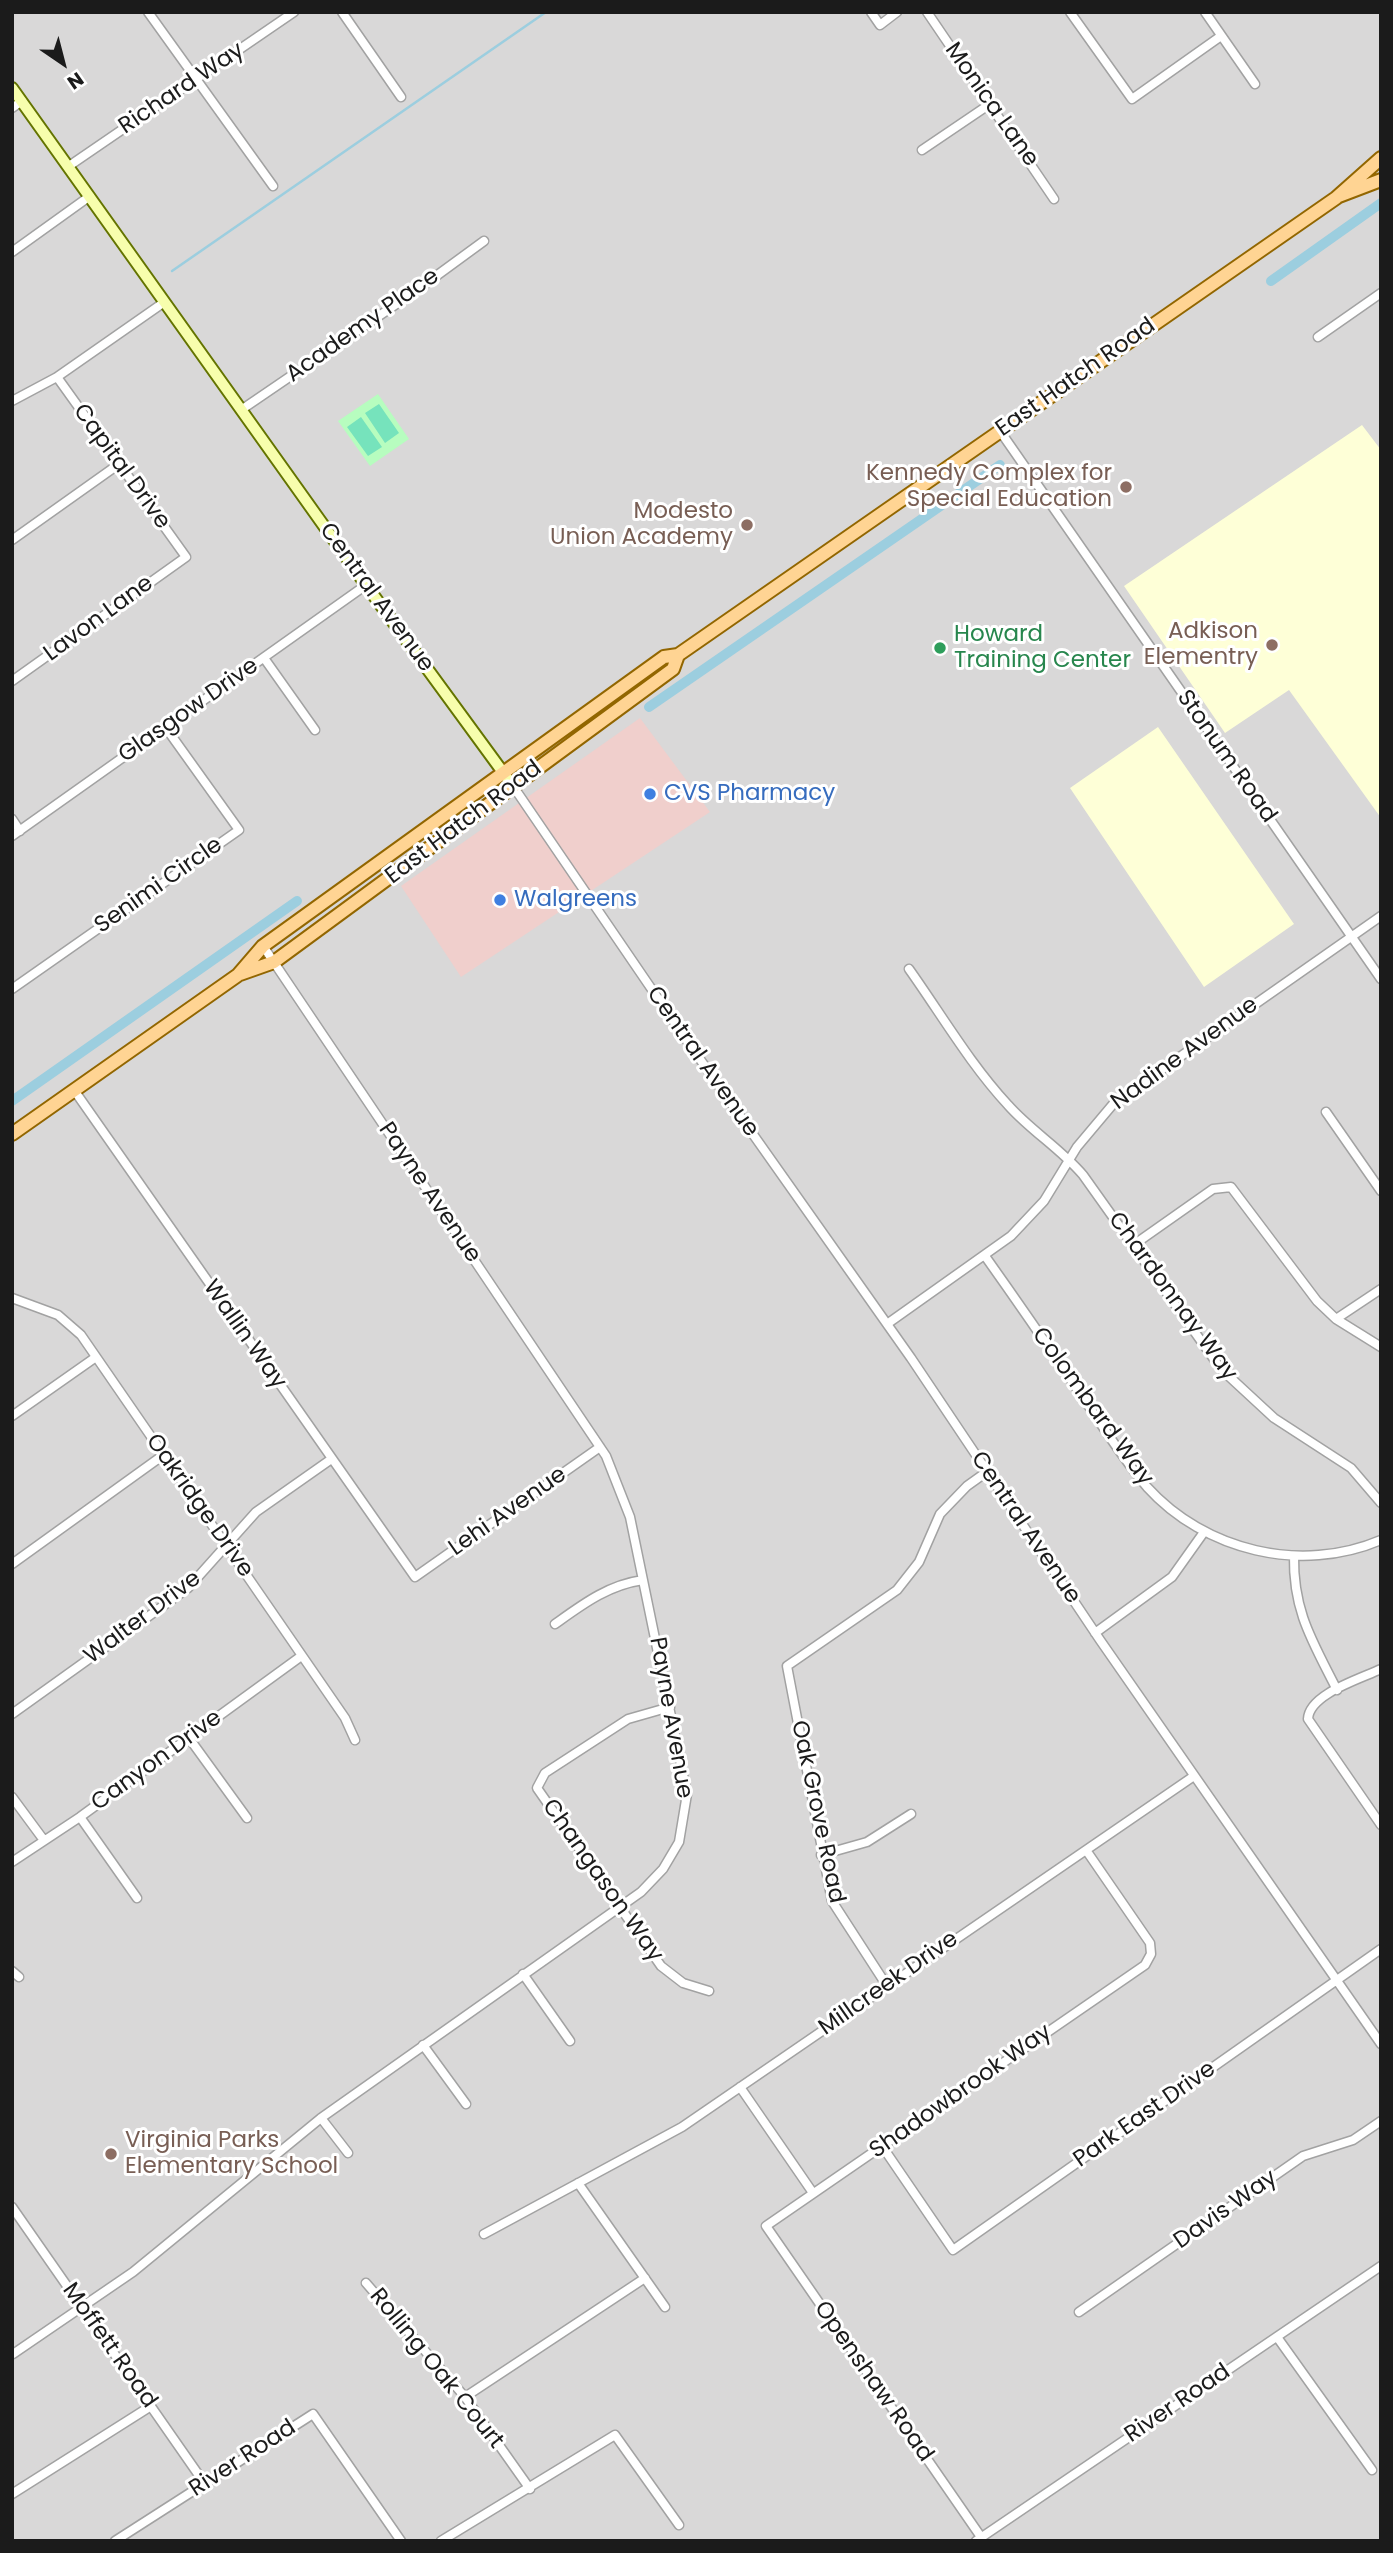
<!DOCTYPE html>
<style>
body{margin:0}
#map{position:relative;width:1393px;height:2553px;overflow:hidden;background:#ede9df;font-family:Poppins,sans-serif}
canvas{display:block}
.frame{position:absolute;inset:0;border:14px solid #1b1b1b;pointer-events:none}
.north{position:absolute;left:28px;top:28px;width:70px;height:70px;-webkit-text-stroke:5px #fff;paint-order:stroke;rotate:145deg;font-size:19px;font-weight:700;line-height:28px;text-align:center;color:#1b1b1b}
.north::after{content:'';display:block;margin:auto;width:24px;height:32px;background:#1b1b1b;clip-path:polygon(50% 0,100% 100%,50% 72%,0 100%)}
</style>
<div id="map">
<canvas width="1393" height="2553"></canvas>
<div class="frame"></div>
<div class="north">N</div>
</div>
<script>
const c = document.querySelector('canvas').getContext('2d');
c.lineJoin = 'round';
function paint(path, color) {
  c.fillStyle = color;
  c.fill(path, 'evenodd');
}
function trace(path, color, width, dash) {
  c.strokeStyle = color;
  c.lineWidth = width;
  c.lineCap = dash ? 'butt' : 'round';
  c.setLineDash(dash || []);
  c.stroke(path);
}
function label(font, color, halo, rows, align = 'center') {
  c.font = font + ' Poppins,sans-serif';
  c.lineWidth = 6;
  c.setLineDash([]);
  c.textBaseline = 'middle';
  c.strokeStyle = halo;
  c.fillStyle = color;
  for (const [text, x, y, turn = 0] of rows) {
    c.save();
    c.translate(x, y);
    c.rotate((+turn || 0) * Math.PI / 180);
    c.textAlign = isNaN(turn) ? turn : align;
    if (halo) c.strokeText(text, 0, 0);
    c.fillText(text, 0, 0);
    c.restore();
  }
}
paint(new Path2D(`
 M12,12H1381V2541H12Z`), '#d9d8d8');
paint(new Path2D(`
 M640,718L710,812L461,977L401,886Z`), '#f0cfcc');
paint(new Path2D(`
 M1362,425L1381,450V818L1289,690L1225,733L1124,586Z
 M1158,727L1294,924L1204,987L1070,788Z`), '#feffd7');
paint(new Path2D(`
 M378,394L409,439L370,466L338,421Z`), '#b7fdbf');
paint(new Path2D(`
 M379,404L399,433L385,443L365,413Z
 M361,417L382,447L368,456L347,427Z`), '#76e3bc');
trace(new Path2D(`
 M172,271L546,12`), '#9ccedf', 2.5);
trace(new Path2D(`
 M1271,281L1381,203
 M649,707L1000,465
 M12,1101L297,901`), '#9ccedf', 10);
const street = new Path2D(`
 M148,12L273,186
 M342,12L401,97
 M871,12L880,25L897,12
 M927,12L1054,199
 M1070,12L1132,99L1221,36
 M1205,12L1255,84
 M12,108L22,101
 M922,150L990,104
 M69,166L294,12
 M12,252L90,196
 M1318,337L1381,293
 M12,401L57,377L163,303
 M241,410L417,290L484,241
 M1000,431L1381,979
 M12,540L119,464
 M264,658L315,730
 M12,681L186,557L57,377
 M513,786L685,1038L911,1358L1100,1640L1381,2044
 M12,819L20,831
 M12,836L366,585
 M909,969C941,1014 970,1064 1008,1105C1031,1131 1060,1148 1083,1175L1221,1369L1274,1418L1351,1468L1381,1503
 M12,989L239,830L166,728
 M74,1090L415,1577L600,1447
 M1326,1112L1381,1191
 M1132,1246L1213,1189L1231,1187L1317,1301L1336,1319L1381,1347
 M985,1256C1017,1301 1048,1346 1079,1392C1101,1423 1122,1458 1147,1487C1205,1551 1301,1574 1381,1540
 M12,1298L58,1315L81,1335L345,1718L355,1740
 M1336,1319L1381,1289
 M887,1324L1011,1236L1044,1201L1077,1147L1114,1103L1381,916
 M12,1416L96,1357
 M1294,1556C1293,1612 1313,1642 1337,1690
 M12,1564L162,1456
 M555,1624C583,1604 608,1585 643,1580
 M1095,1633L1172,1577L1204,1532
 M1381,1669C1360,1679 1309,1694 1308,1719L1381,1825
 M670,1707L628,1719L545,1773L537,1788L661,1966L683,1983L709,1991
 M12,1714L188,1588L256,1512L330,1460
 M189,1738L247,1818
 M12,1797L43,1839
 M80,1817L137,1898
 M821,1855L867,1842L911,1814
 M12,1862L80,1817L300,1657
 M12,1971L19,1977
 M523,1974L570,2041
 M887,1986L832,1901L787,1666L897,1590L919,1562L940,1514L967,1486L988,1471
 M423,2045L466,2104
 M740,2087L813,2193
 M321,2118L348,2153
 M882,2146L953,2250L1381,1949
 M578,2183L665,2307
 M12,2207L205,2484
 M484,2234L682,2127L1194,1776
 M366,2283L465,2397L530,2489
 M1079,2312L1303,2156L1353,2140L1381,2121
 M1277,2337L1372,2470
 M13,2354L133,2272L321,2118L641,1892L663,1869L679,1842L687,1794L630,1517L606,1456L263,946
 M465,2397L645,2278
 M12,2494L151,2406
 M981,2537L766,2226L1145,1965L1151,1954L1150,1943L1086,1850
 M115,2541L313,2414L401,2541
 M441,2541L615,2435L679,2525
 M976,2541L1381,2266`);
const secondary = new Path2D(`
 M12,88L366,585L513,786`);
const primary = new Path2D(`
 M1339,196L1381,180
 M240,974L274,962L673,669L678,655
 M12,1134L238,975L263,946L664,657L678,655L1336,198L1381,158`);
trace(street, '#a2a2a2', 11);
trace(secondary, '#647400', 14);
trace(primary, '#926600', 16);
trace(street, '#fff', 8);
trace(secondary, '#f7fead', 10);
trace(primary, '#ffd493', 12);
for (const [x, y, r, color] of [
 [1126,487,7,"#8d6e63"],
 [747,525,7,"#8d6e63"],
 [1272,645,7,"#8d6e63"],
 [940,648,7,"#2e9e5b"],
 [650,794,7,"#3f7fe0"],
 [500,900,7,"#3f7fe0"],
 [111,2154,7,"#8d6e63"]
]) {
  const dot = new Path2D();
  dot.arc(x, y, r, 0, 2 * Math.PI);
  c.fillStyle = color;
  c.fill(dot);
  trace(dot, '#fff', 2.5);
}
label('23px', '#1b1b1b', '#fff', [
 ["Richard Way",182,89,-34],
 ["Monica Lane",991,105,55],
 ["Academy Place",363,326,-35],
 ["East Hatch Road",1076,378,-35],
 ["Capital Drive",121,467,54],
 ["Central Avenue",376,598,54],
 ["Lavon Lane",99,619,-36],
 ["Glasgow Drive",189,711,-35],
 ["Stonum Road",1226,757,55],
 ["East Hatch Road",464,823,-37],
 ["Senimi Circle",159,886,-35],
 ["Nadine Avenue",1185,1054,-36],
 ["Central Avenue",702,1062,55],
 ["Payne Avenue",429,1193,56],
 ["Chardonnay Way",1172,1297,54],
 ["Wallin Way",244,1335,55],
 ["Colombard Way",1092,1407,54],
 ["Oakridge Drive",199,1506,55],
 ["Lehi Avenue",508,1512,-35],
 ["Central Avenue",1025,1528,56],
 ["Walter Drive",143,1618,-37],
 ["Payne Avenue",670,1718,80],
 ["Canyon Drive",157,1761,-36],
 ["Oak Grove Road",817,1812,78],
 ["Changason Way",602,1881,55],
 ["Millcreek Drive",889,1984,-35],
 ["Shadowbrook Way",961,2092,-35],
 ["Park East Drive",1145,2115,-35],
 ["Davis Way",1226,2210,-35],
 ["Moffett Road",109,2346,55],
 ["Rolling Oak Court",436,2369,51],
 ["Openshaw Road",873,2382,55],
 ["River Road",1178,2404,-34],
 ["River Road",243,2459,-33]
]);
label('23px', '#785e54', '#fff', [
 ["Kennedy Complex for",1112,474],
 ["Special Education",1112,500],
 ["Modesto",733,512],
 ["Union Academy",733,538],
 ["Adkison",1258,632],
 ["Elementry",1258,658],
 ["Virginia Parks",125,2141,"left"],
 ["Elementary School",125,2167,"left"]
], 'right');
label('23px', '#27864d', '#fff', [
 ["Howard",954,635],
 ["Training Center",954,661]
], 'left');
label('23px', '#366cbe', '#fff', [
 ["CVS Pharmacy",664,794],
 ["Walgreens",514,900]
], 'left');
</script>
